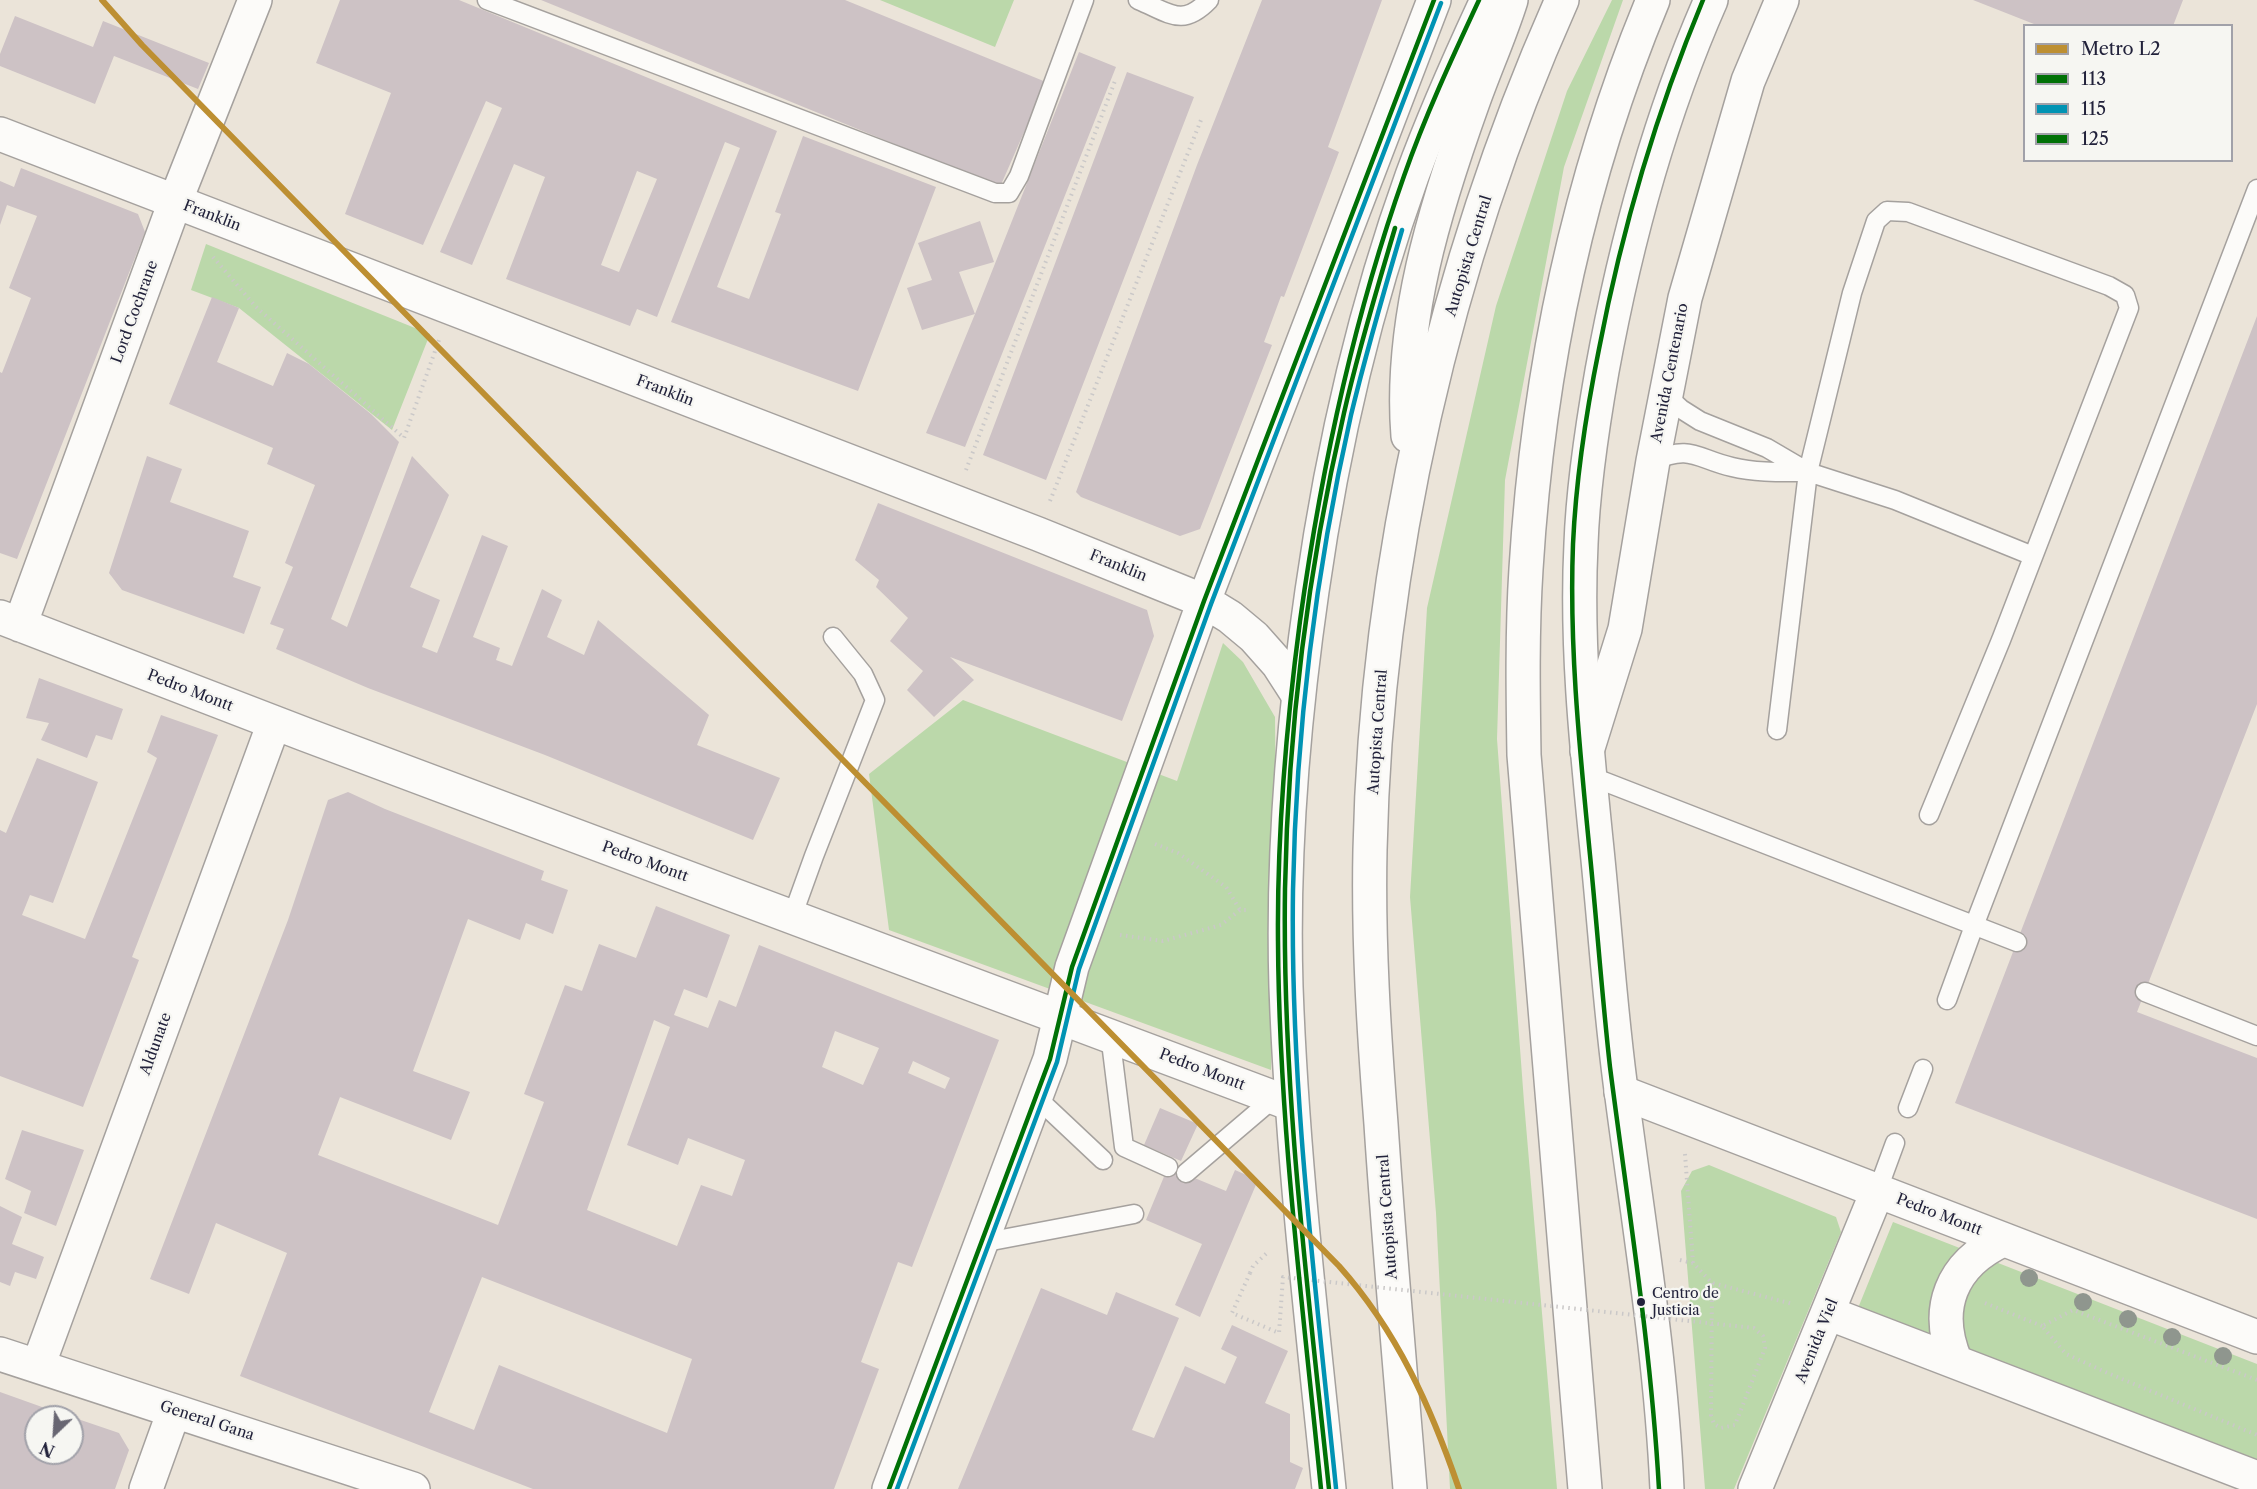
<!DOCTYPE html>
<style>
body{margin:0}
#map{position:relative;width:2257px;height:1489px;overflow:hidden;background:#ebe4d9;font-family:"Libre Caslon Text",serif}
canvas{display:block}
.legend{position:absolute;left:2023px;top:24px;width:210px;height:138px;box-sizing:border-box;background:#f6f6f2;border:2px solid #a1a1a9;margin:0;padding:8px 10px;list-style:none;font-size:18px;color:#22223b}
.legend li{display:flex;align-items:center;gap:12px;height:30px}
.legend b{width:30px;border:2px solid #a1a1a9}
.north{position:absolute;left:24px;top:1405px;width:60px;height:60px;box-sizing:border-box;background:#f6f6f2;border:2px solid #a1a1a9;border-radius:50%;rotate:205deg;font-size:16px;font-weight:700;line-height:24px;text-align:center;color:#22223b}
.north::after{content:'';display:block;margin:auto;width:21px;height:27px;background:#686672;clip-path:polygon(50% 0,100% 100%,50% 72%,0 100%)}
</style>
<div id="map">
<canvas width="2257" height="1489"></canvas>
<ul class="legend">
<li><b style="height:8px;background:#bd8f32"></b>Metro L2</li>
<li><b style="height:8px;background:#007106"></b>113</li>
<li><b style="height:8px;background:#0093b3"></b>115</li>
<li><b style="height:8px;background:#007106"></b>125</li>
</ul>
<div class="north">N</div>
</div>
<script>
const c = document.querySelector('canvas').getContext('2d');
c.lineJoin = 'round';
function paint(path, color) {
  c.fillStyle = color;
  c.fill(path, 'evenodd');
}
function trace(path, color, width, dash) {
  c.strokeStyle = color;
  c.lineWidth = width;
  c.lineCap = dash ? 'butt' : 'round';
  c.setLineDash(dash || []);
  c.stroke(path);
}
function label(font, color, halo, rows, align = 'center') {
  c.font = font + ' "Libre Caslon Text",serif';
  c.lineWidth = 4.5;
  c.setLineDash([]);
  c.textBaseline = 'middle';
  c.strokeStyle = halo;
  c.fillStyle = color;
  for (const [text, x, y, turn = 0] of rows) {
    c.save();
    c.translate(x, y);
    c.rotate((+turn || 0) * Math.PI / 180);
    c.textAlign = isNaN(turn) ? turn : align;
    if (halo) c.strokeText(text, 0, 0);
    c.fillText(text, 0, 0);
    c.restore();
  }
}
paint(new Path2D(`
 M880,0H1014L995,47Z
 M1612,0H1623L1564,167L1505,480L1497,739L1524,1102L1557,1489H1450L1436,1213L1410,897L1427,608L1496,306L1567,91Z
 M206,244L430,334L392,430L239,308L191,290Z
 M1223,643L1243,662L1275,717L1276,836L1271,1070L889,930L869,774L963,700L1177,781Z
 M1709,1165L1836,1217L1841,1232L1734,1489H1705L1681,1191L1692,1171Z
 M1893,1222L2257,1364V1468L1856,1313Z`), '#bbd8aa');
paint(new Path2D(`
 M340,0H459L777,131L717,287L749,299L781,214L775,212L803,136L936,187L858,391L671,322L740,148L725,142L657,317L637,309L630,326L506,279L545,177L514,164L472,265L440,252L502,108L486,101L423,245L345,214L391,93L316,63ZM637,171L657,179L619,272L601,265Z
 M541,0H845L1046,82L1000,187Z
 M1262,0H1382L1328,147L1339,152L1284,297L1281,296L1264,342L1272,345L1200,529L1180,536L1081,497L1076,492L1197,165Z
 M1973,0H2183L2173,26H2039Z
 M15,16L93,47L103,21L209,63L198,89L114,56L95,104L0,66V54Z
 M1079,52L1116,67L965,447L926,433L975,314L922,330L907,288L932,280L918,243L980,221L994,262L959,272L975,314Z
 M1127,72L1194,97L1046,480L983,455Z
 M21,168L138,214L145,232L17,559L0,553V372L2,373L31,298L9,288L37,216L7,205L0,225V181L14,187Z
 M212,297L239,308L217,362L273,386L287,353L309,364L371,414L399,442L331,619L347,627L412,456L449,495L410,587L440,600L422,647L437,653L482,535L508,546L473,637L500,648L496,660L512,666L542,589L562,600L547,637L584,655L598,620L709,715L697,745L780,778L753,840L545,755L368,688L276,649L284,629L270,624L293,567L285,563L315,485L267,464L273,448L169,404Z
 M2257,316V704L2137,1012L2257,1058V1219L1955,1103Z
 M147,456L182,469L170,502L249,531L233,577L261,587L244,634L122,590L109,573Z
 M878,503L1147,610L1154,636L1122,721L950,657L974,680L934,717L907,690L923,671L890,641L908,618L876,587L879,580L855,560Z
 M39,678L123,709L112,740L96,735L87,758L41,740L49,723L26,718Z
 M161,715L218,735L132,957L139,960L83,1107L0,1076V830L6,833L37,758L98,782L53,903L30,895L22,915L85,939L157,758L147,752Z
 M348,792L385,809L544,871L541,880L568,890L553,934L526,923L520,940L468,919L413,1071L470,1092L451,1140L340,1097L318,1155L498,1225L544,1102L524,1094L565,985L582,991L599,944L636,958L656,906L730,935L707,998L684,989L674,1015L708,1028L719,1000L736,1007L759,945L999,1040L912,1267L898,1262L861,1362L879,1369L834,1489H533L240,1376L287,1253L216,1223L189,1294L150,1279L288,920L328,800ZM654,1020L670,1027L627,1145L678,1165L688,1138L745,1160L732,1196L701,1185L677,1246L587,1210ZM835,1031L879,1048L863,1085L822,1067ZM913,1061L950,1078L945,1089L908,1073ZM482,1277L692,1359L667,1433L499,1365L474,1430L429,1412Z
 M1160,1108L1198,1124L1181,1161L1144,1145Z
 M22,1130L84,1150L56,1226L24,1213L31,1191L5,1179Z
 M1168,1167L1226,1191L1235,1170L1258,1180L1200,1317L1175,1305L1202,1244L1146,1220Z
 M0,1206L22,1217L12,1244L44,1257L36,1279L15,1272L10,1286L0,1282Z
 M1041,1288L1107,1315L1116,1292L1179,1318L1132,1430L1154,1438L1185,1366L1225,1384L1237,1357L1221,1349L1232,1325L1288,1351L1265,1403L1290,1414V1462L1303,1468L1295,1489H958Z
 M0,1392L70,1417H36V1453H72V1417L119,1433L129,1450L115,1489H0Z`), '#cdc2c5');
const lane = new Path2D(`
 M487,0L995,193H1009L1019,176L1084,0
 M1138,0C1170,13 1182,28 1209,0
 M1666,395L1681,409L1700,421L1767,448L1808,472
 M1653,461C1691,444 1697,459 1732,467C1757,473 1782,472 1807,472
 M1808,472L1852,293L1876,221L1887,211L1908,212L2109,286L2125,295L2129,308L2001,640L1929,815
 M1777,730L1808,472L1895,500L2033,556
 M1590,776L2017,942
 M792,917L814,856L875,700L863,674L833,637
 M2145,992L2257,1036
 M1947,1000L1974,926L2257,189
 M1110,1034L1124,1147L1168,1167
 M1036,1097L1103,1160
 M1908,1108L1923,1069
 M1186,1173L1274,1098
 M1877,1192L1895,1143
 M981,1243L1134,1214`);
const street = new Path2D(`
 M0,617L304,734L1291,1104
 M20,625L175,202L255,0
 M0,1354L413,1489
 M38,1366L274,723
 M146,1489L174,1411`);
const secondary = new Path2D(`
 M0,134L1038,534L1204,601L1230,617L1254,637L1278,664L1298,695
 M1587,751L1625,629L1653,461L1685,298L1748,81L1782,0
 M1621,1092L2257,1337
 M1828,1313L2257,1478
 M1956,1362C1933,1309 1951,1264 2003,1240
 M889,1489L1050,1059L1072,967L1204,601L1434,0
 M1755,1489L1877,1192`);
const primary = new Path2D(`
 M1329,1489C1312,1322 1292,1155 1286,987C1282,855 1293,722 1312,591C1332,451 1364,309 1412,176C1434,116 1460,58 1487,0
 M1667,1489C1661,1357 1639,1227 1622,1097C1610,1012 1605,925 1596,840C1586,741 1576,643 1581,544C1583,486 1592,428 1602,371C1625,245 1659,118 1711,0`);
const highway = new Path2D(`
 M1408,436C1399,323 1435,208 1473,102C1485,68 1500,35 1511,0
 M1410,1489C1400,1367 1389,1246 1381,1124C1374,1033 1368,942 1370,850C1376,563 1445,262 1562,0
 M1585,1489L1524,755C1523,693 1522,631 1526,569C1538,374 1578,180 1653,0`);
trace(lane, '#a5a19e', 21);
trace(street, '#a5a19e', 36);
trace(secondary, '#a5a19e', 36);
trace(primary, '#a5a19e', 36);
trace(highway, '#a5a19e', 36);
trace(new Path2D(`
 M213,257L256,307L404,438L439,340
 M966,470L1115,81
 M1050,501L1201,120
 M1155,844L1178,853L1226,887L1240,910
 M1120,935L1163,941L1221,925L1240,910H1249
 M1685,1154L1693,1263
 M1680,1260L1693,1263L1712,1283L1793,1304
 M1250,1273L1253,1266L1269,1251
 M1985,1303L2042,1326
 M2257,1380L2073,1310L2042,1326L2066,1354L2110,1374L2257,1435
 M1711,1416L1712,1283`), '#cac8c8', 4, [1.5, 4.5]);
trace(lane, '#fcfbf9', 18);
trace(street, '#fcfbf9', 33);
trace(secondary, '#fcfbf9', 33);
trace(primary, '#fcfbf9', 33);
trace(highway, '#fcfbf9', 33);
trace(new Path2D(`
 M1250,1273L1232,1313L1279,1333L1283,1277L1754,1328L1763,1336L1765,1348L1735,1425L1721,1428L1714,1424L1711,1416`), '#cac8c8', 4, [1.5, 4.5]);
trace(new Path2D(`
 M889,1489L1050,1059L1072,967L1204,601L1434,0
 M1329,1489C1308,1290 1282,1090 1285,889C1288,729 1308,569 1344,413C1358,351 1377,289 1395,228`), '#007106', 4.5);
trace(new Path2D(`
 M1336,1488C1316,1289 1290,1090 1293,890C1296,730 1316,570 1351,415C1366,353 1384,291 1402,230
 M897,1489L1057,1062L1079,969L1211,604L1441,3`), '#0093b3', 4.5);
trace(new Path2D(`
 M1321,1489C1303,1307 1279,1124 1278,941C1277,834 1286,727 1300,621C1321,470 1353,320 1404,176C1425,116 1452,58 1479,0
 M1659,1489C1651,1347 1628,1207 1610,1067C1602,996 1597,925 1590,855C1580,752 1569,648 1573,544C1576,478 1586,413 1599,349C1622,229 1656,113 1703,0`), '#007106', 4.5);
trace(new Path2D(`
 M102,0L142,45L1339,1266C1397,1331 1431,1407 1459,1489`), '#bd8f32', 6);
c.fillStyle = '#8f968e';
for (const [x, y] of [
 [2029,1278],
 [2083,1302],
 [2128,1319],
 [2172,1337],
 [2223,1356]
]) {
  c.beginPath();
  c.arc(x, y, 9, 0, 2 * Math.PI);
  c.fill();
}
for (const [x, y, r, color] of [
 [1641,1302,5,"#22223b"]
]) {
  const dot = new Path2D();
  dot.arc(x, y, r, 0, 2 * Math.PI);
  c.fillStyle = color;
  c.fill(dot);
  trace(dot, '#f6f6f2', 2);
}
label('14px', '#22223b', '#f6f6f2', [
 ["Centro de",1652,1294],
 ["Justicia",1652,1311]
], 'left');
label('15px', '#22223b', '#f6f6f2', [
 ["Franklin",212,216,21],
 ["Autopista Central",1469,256,-73],
 ["Lord Cochrane",135,312,-70],
 ["Avenida Centenario",1670,373,-79],
 ["Franklin",665,391,21],
 ["Franklin",1118,566,22],
 ["Pedro Montt",190,691,21],
 ["Autopista Central",1378,732,-86],
 ["Pedro Montt",645,862,20],
 ["Aldunate",156,1044,-70],
 ["Pedro Montt",1202,1070,21],
 ["Pedro Montt",1939,1215,21],
 ["Autopista Central",1388,1217,-94],
 ["Avenida Viel",1817,1341,-68],
 ["General Gana",207,1421,18]
]);
</script>
